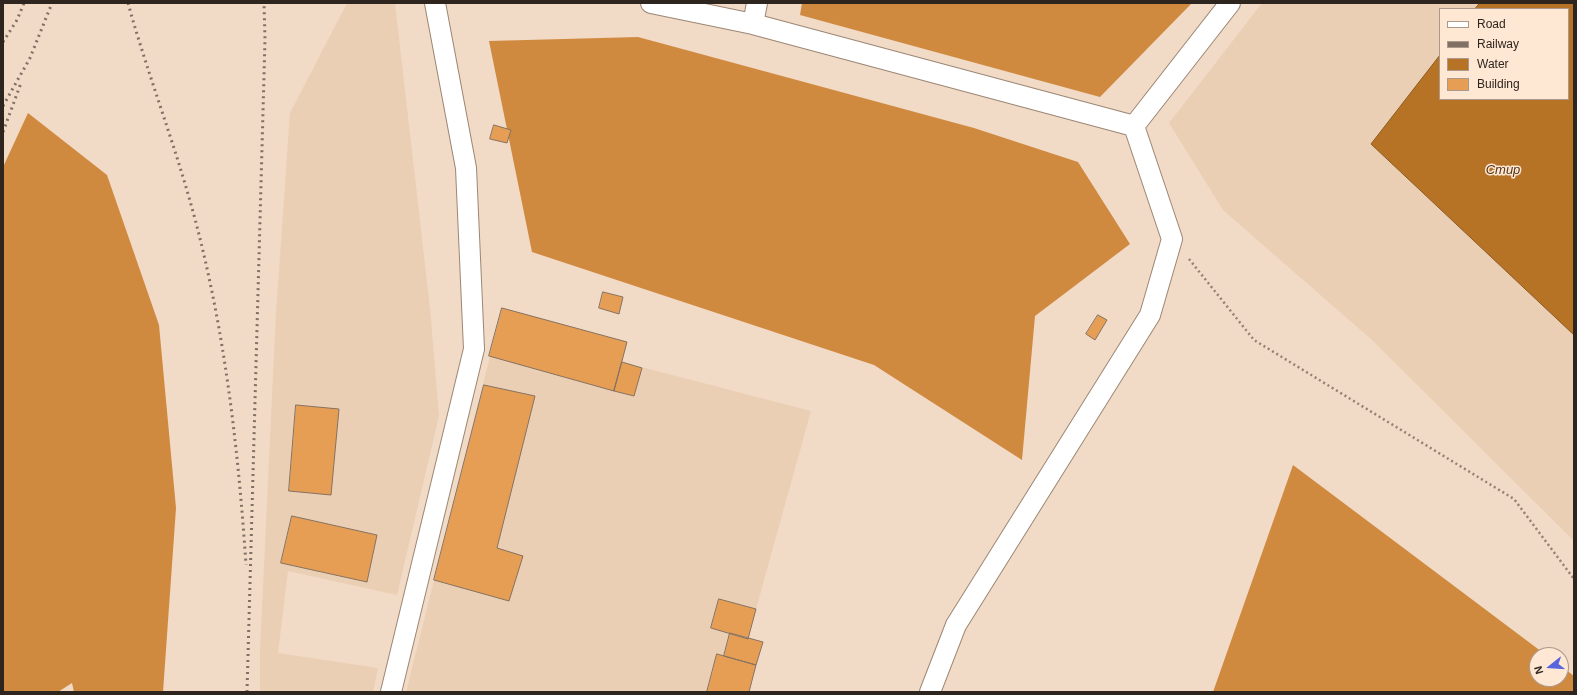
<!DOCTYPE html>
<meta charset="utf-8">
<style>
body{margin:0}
#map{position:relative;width:1577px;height:695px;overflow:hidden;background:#f1dac6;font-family:Arial,sans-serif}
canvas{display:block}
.frame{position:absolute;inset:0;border:4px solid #2e251e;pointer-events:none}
.legend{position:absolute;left:1439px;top:8px;width:130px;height:92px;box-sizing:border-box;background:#fee7d3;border:1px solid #ab998b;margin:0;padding:5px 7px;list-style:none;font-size:12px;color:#2e251e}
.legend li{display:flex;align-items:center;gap:8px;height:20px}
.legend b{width:20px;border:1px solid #ab998b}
.north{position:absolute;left:1529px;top:647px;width:40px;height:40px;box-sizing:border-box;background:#fee7d3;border:1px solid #ab998b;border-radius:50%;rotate:253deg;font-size:11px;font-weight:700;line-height:16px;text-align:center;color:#2e251e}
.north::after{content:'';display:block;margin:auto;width:14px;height:18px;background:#5865dc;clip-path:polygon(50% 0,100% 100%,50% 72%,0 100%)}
</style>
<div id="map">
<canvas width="1577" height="695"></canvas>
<div class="frame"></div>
<ul class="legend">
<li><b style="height:5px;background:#fff"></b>Road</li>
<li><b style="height:5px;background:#807164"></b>Railway</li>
<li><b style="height:11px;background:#b77325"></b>Water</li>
<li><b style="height:11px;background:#e69e55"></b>Building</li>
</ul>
<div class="north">N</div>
</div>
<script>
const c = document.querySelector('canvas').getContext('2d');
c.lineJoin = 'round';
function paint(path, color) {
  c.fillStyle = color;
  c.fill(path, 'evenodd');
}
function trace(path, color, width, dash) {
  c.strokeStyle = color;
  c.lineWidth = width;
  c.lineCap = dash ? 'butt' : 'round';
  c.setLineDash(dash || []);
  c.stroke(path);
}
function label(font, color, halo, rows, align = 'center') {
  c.font = font + ' Arial,sans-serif';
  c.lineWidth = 3;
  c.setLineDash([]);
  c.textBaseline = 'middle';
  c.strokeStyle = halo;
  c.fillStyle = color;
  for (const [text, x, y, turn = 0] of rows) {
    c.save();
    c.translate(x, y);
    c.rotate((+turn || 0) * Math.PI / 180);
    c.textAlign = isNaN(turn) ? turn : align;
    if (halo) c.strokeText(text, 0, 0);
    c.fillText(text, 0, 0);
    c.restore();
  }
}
paint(new Path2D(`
 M347,3H395L430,308L439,416L397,595L288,571L278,653L378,668L373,692H260V650L276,312L290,113Z
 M1262,3H1574V541L1372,340L1223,210L1169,123ZM1440,9H1568V99H1440Z
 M502,308L627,342L622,362L811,411L748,638L756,665L749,692H406Z`), '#ebcfb5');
paint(new Path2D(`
 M802,3H1192L1100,97L800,15Z
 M638,37L974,128L1078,162L1130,244L1035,316L1022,460L874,365L532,252L489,41Z
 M28,113L107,175L159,325L176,508L163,692H74L72,683L58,692H3V167Z
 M1293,465L1546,655H1537V679H1561V666L1574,676V692H1213Z`), '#d08a40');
const water = new Path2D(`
 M1480,3H1574V335L1371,144L1440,55V99H1568V9H1475Z`);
paint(water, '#b77325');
trace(water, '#8e5c23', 1);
const building = new Path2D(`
 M494,125L511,130L507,143L490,139Z
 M603,292L623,297L619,314L599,308Z
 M502,308L627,342L614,391L489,356Z
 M1098,315L1107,320L1095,340L1086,334Z
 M622,362L642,368L634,396L614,391Z
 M484,385L535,396L497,548L523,556L509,601L434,580Z
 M296,405L339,409L331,495L289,491Z
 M292,516L377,535L367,582L281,563Z
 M719,599L756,609L748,639L711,628Z
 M730,633L763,642L756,665L724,656Z
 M717,654L756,665L749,692H707Z`);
paint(building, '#e69e55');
trace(building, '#867260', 1);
const minor = new Path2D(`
 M651,3L753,24L1134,126L1172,239L1150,315L956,625L930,692
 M753,24L757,3
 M1134,126L1230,3
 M391,692L474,349L466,168L435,3`);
trace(minor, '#9c8774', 22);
trace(new Path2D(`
 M1189,259L1254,340L1514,499L1574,579`), '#928274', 2.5, [2, 3]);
trace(minor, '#fff', 20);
trace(new Path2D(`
 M128,3C147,72 173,139 192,208C224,324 238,445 246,565
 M3,42L17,20L24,3
 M3,106L30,58L52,3
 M3,132L21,83
 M247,692L265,39L264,3`), '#807164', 3, [2, 4]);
label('italic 13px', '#523516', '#fee7d3', [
 ["Стир",1503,170]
]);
</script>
